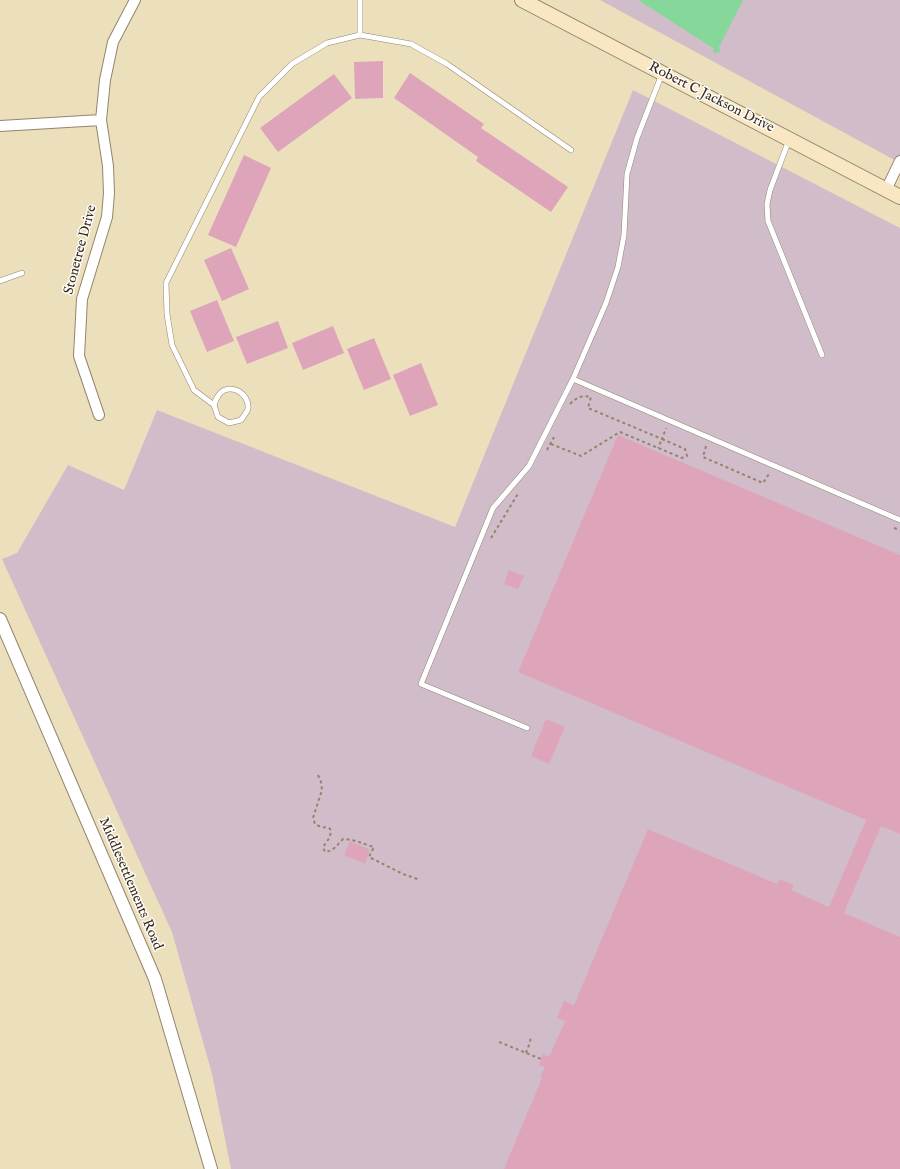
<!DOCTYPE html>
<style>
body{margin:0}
canvas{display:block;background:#ecdfbc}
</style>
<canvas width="900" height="1169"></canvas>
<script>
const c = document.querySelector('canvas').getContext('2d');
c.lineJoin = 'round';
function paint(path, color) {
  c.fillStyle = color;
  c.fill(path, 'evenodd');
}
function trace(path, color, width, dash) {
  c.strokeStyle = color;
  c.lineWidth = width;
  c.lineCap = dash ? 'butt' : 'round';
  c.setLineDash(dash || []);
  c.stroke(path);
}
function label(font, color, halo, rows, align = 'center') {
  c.font = font + ' "IM FELL English",serif';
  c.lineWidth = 3;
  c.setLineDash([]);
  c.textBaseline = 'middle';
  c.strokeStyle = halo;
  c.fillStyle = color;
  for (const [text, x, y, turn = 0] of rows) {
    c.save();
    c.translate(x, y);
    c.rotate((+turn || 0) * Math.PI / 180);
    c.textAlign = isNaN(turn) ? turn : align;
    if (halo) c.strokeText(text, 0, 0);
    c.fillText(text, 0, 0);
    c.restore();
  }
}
paint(new Path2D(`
 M600,0H900V163Z
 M633,90L900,228V1169H231L212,1074L172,932L2,559L17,553L68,465L124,490L157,410L455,527Z`), '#d1bdc9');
paint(new Path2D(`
 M638,0H743L719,47L720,52L714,53L713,48Z`), '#85d899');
paint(new Path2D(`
 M383,61V98L355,99L354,62Z
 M410,73L484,124L481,128L568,187L551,212L476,161L478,157L394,98Z
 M334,74L352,98L278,152L260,128Z
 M244,155L271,168L236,247L208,235Z
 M231,248L249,289L222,301L204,260Z
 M217,300L234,341L207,352L190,311Z
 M278,321L288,348L247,364L236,337Z
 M333,326L344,353L303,370L292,343Z
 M374,338L391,379L364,390L347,349Z
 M421,363L438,405L410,416L393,375Z
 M618,435L900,555V834L881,826L844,913L900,937V1169H504L542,1078L540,1077L545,1067L539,1065L541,1059L543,1054L549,1057L565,1021L557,1018L564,1001L574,1005L648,829L777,884L779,879L794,885L791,890L829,907L866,820L518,672Z
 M509,570L524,576L518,589L504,584Z
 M546,719L565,727L549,764L531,756Z
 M350,841L370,850L365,864L344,855Z`), '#dea5ba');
const service = new Path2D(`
 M360,35V0
 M789,140L770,190L767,204L768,221L822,355
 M0,281L22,273
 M573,379L900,520
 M214,405C215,402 216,399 218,396C227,381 250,392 248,409C247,412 243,417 241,420L229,423L218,417L214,405L194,390L172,345L167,314L166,283L259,97L292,64L327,43L360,35L411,44L447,64L571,150
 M527,728L421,684L493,508L529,466L573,379L606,303L618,267L624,235L627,174L637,138L662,74`);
const minor = new Path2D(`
 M0,126L101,120
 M886,190L900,161
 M99,415L79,356L82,299L107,217L109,193L108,166L101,120L105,80L113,42L135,0`);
const tertiary = new Path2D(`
 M0,619L155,979L211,1169`);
const secondary = new Path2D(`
 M522,0L900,197`);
trace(service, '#94846d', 6);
trace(minor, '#94846d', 12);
trace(tertiary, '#94846d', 14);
trace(secondary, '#94846d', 16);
trace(new Path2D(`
 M570,404C577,397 582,395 591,397L588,408L662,439L666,428
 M551,444L581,456L620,432C641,441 661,449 682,458L687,456L685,449L662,439L658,448
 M706,446L703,457L763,483L769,474
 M547,450L554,437
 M894,528L900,530
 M491,538L519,492
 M318,775L321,782L322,790L313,818L315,824L321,827L329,828L331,830L330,837L323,847L325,852C334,851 337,845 343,839C354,839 363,844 374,847L369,857L403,874L420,880
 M499,1042L541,1059
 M526,1053L530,1042L531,1036`), '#94846d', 2, [3, 3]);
trace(service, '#fff', 5);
trace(minor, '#fff', 10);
trace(tertiary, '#fff', 12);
trace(secondary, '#f9e7c3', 14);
label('14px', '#3b2a1e', '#fdfcf7', [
 ["Robert C Jackson Drive",711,98,27],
 ["Stonetree Drive",81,250,-75],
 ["Middlesettlements Road",130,884,67]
]);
</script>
